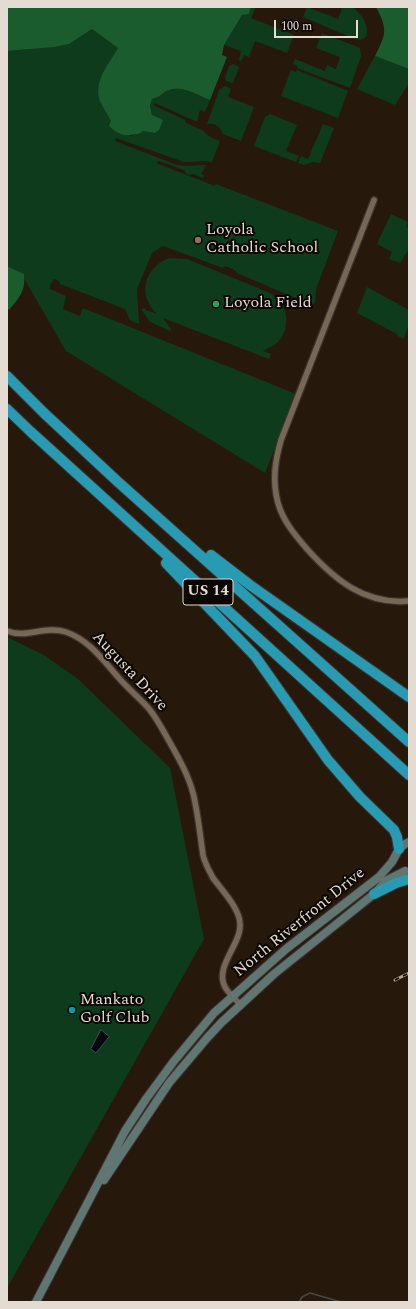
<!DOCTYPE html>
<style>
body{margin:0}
#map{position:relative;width:416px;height:1309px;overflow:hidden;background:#26190c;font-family:Spectral,serif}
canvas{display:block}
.frame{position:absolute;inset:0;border:8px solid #e4dbd2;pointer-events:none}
.scale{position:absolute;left:274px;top:20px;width:84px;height:18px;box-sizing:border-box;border:2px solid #e4dbd2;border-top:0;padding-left:5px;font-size:12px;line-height:14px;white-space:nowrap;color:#e4dbd2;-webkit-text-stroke:3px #0b0602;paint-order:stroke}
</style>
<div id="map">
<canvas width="416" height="1309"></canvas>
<div class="frame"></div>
<div class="scale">100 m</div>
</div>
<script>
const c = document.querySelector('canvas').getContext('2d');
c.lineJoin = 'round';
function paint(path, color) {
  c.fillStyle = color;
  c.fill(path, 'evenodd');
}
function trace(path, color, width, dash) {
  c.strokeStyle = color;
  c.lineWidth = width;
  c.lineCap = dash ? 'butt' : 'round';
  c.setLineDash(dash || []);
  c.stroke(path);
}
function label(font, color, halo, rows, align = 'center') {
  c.font = font + ' Spectral,serif';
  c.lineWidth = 4;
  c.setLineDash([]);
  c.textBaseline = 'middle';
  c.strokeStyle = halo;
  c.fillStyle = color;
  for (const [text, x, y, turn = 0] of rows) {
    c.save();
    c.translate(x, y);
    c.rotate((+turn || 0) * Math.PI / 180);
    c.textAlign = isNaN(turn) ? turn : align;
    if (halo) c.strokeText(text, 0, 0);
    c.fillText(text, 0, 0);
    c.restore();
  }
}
paint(new Path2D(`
 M251,7H256L251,18L294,35L287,53L255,41L249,57L244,55L241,61L239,60L241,51L224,45L242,15L249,14Z
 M307,7L338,19L342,9L338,7H353C362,16 370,24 366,37L361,40L355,39L303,17Z
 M92,29L118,48L105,69L100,100L111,121L125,134L131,136L142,131L155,133L159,130C154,119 148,111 152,99C161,97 164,91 169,90C182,85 198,95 210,100L205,112L200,110L197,122L155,103L153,105L185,120L186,123L202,130L210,137L220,141L212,162L203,161L192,162H184L116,138L115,141L177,165L184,166L206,165L201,174L204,175L203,178L193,174L190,175L187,174L184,170L159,161L156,163L215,186L216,184L338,231L316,289L315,303L308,306L298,299L237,273C235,269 228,267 224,266L223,268L163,246L152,253L137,289L139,324L130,320L125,309L60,284L59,281L54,279L50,285V289L66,296L63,309L80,316L83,308L296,394L265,473L66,351L25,280L24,274L7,266V51L55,47L69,44Z
 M322,33L360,48L361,56L350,88L297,68L298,66L293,64L295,59L325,71L327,65L336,69L340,57L316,48Z
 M375,56L409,69V83L395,105L357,89Z
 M233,64L239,67L233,83L226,81L225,77L229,66Z
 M291,70L296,72L297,70L348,91L338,118L281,96Z
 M225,86L231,89L228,97L254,107L241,141L223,134C220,126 215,123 207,124L219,90Z
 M270,114L297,125L286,151L299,156L296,162L254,146L265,117Z
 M323,124L334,128L320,163L313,162L304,165L298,163L301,156L308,159Z
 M391,214L408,222L406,226L409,229V249L400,263L389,259L392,252L377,244Z
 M169,258L187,259L270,293C287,301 292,326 279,341C274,346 268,348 263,351L271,354L269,359L163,318L171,329L170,331L150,322L141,309L144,308L146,310L157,314C137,295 144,268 169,258Z
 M367,287L409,310V323L404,339L398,336L397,334L357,313Z
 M7,637L44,655L78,679L170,768L204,939L7,1288Z`), '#0e3b1c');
paint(new Path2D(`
 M7,7H251L249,14L242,15L224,45L222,55L227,57L210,100C198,95 182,85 169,90C164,91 161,97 152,99L150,106L152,115L163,120L159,130L155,133L142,131L141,133C126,137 120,136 109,126L111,121C107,114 103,107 100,101C93,81 109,64 118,48L92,29L69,44L55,47L7,51Z
 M376,7H409V69L375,56C386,35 388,29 376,7Z
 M7,266L24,274C26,291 19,298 9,310L7,308Z`), '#1b5c2f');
const water = new Path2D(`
 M101,1030L110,1037H109L96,1053L91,1049Z`);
paint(water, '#010910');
trace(water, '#45484a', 1);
trace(new Path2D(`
 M299,1302L302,1297L310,1293L341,1302`), '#45484a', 1.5);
const street = new Path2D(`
 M374,200L281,440C275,461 272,481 278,503C283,521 295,535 307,549C335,580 365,605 409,601
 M7,631C27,639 44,625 66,632C89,640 103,660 118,677C128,689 140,698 150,710C157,719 163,730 169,741C178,757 188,774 193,793C198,813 200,835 203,855C205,864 209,870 213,878C222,890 239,908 240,923C242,944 214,966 225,987C229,994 235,999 241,1005`);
const secondary = new Path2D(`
 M104,1180L169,1083L207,1038L222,1022L274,974L374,894L387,880L405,871
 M36,1302L125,1131L146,1099L174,1061L214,1013L286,949L379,877L392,862L399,849L405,844L409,842`);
const highway = new Path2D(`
 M7,376L44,413L117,481L409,742
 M7,409L31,432L409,775
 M211,555L250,585L409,697
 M166,563L255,656L328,760L360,797L394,830L397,837L399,849
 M374,894L396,883L409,879`);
trace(street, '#3d332e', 8);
trace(secondary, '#3d332e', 10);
trace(highway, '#3d332e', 12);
trace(street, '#776757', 5.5);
trace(secondary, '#5f7672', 8);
trace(highway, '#289ab2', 10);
const rail = new Path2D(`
 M395,980L409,973`);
trace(rail, '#aea49a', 3);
trace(rail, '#0b0602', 1.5, [4.5]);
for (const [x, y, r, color] of [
 [198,240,4,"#8d6e63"],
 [216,304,4,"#2e9e5b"],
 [72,1010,4,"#0f9aa8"]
]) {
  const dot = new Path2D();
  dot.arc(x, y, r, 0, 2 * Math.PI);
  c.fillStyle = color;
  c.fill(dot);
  trace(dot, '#0b0602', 1.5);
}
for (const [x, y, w] of [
 [208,592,50]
]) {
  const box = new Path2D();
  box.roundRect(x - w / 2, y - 13, w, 26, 3);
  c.fillStyle = '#0b0602';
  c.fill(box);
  trace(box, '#e4dbd2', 1);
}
label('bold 15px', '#e4dbd2', null, [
 ["US 14",208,592]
]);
label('16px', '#e4dbd2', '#0b0602', [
 ["Loyola",206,231],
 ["Catholic School",206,249],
 ["Loyola Field",224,304],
 ["Mankato",80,1001],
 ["Golf Club",80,1019]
], 'left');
label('16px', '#e4dbd2', '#0b0602', [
 ["Augusta Drive",129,672,47],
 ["North Riverfront Drive",300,923,-39]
]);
</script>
